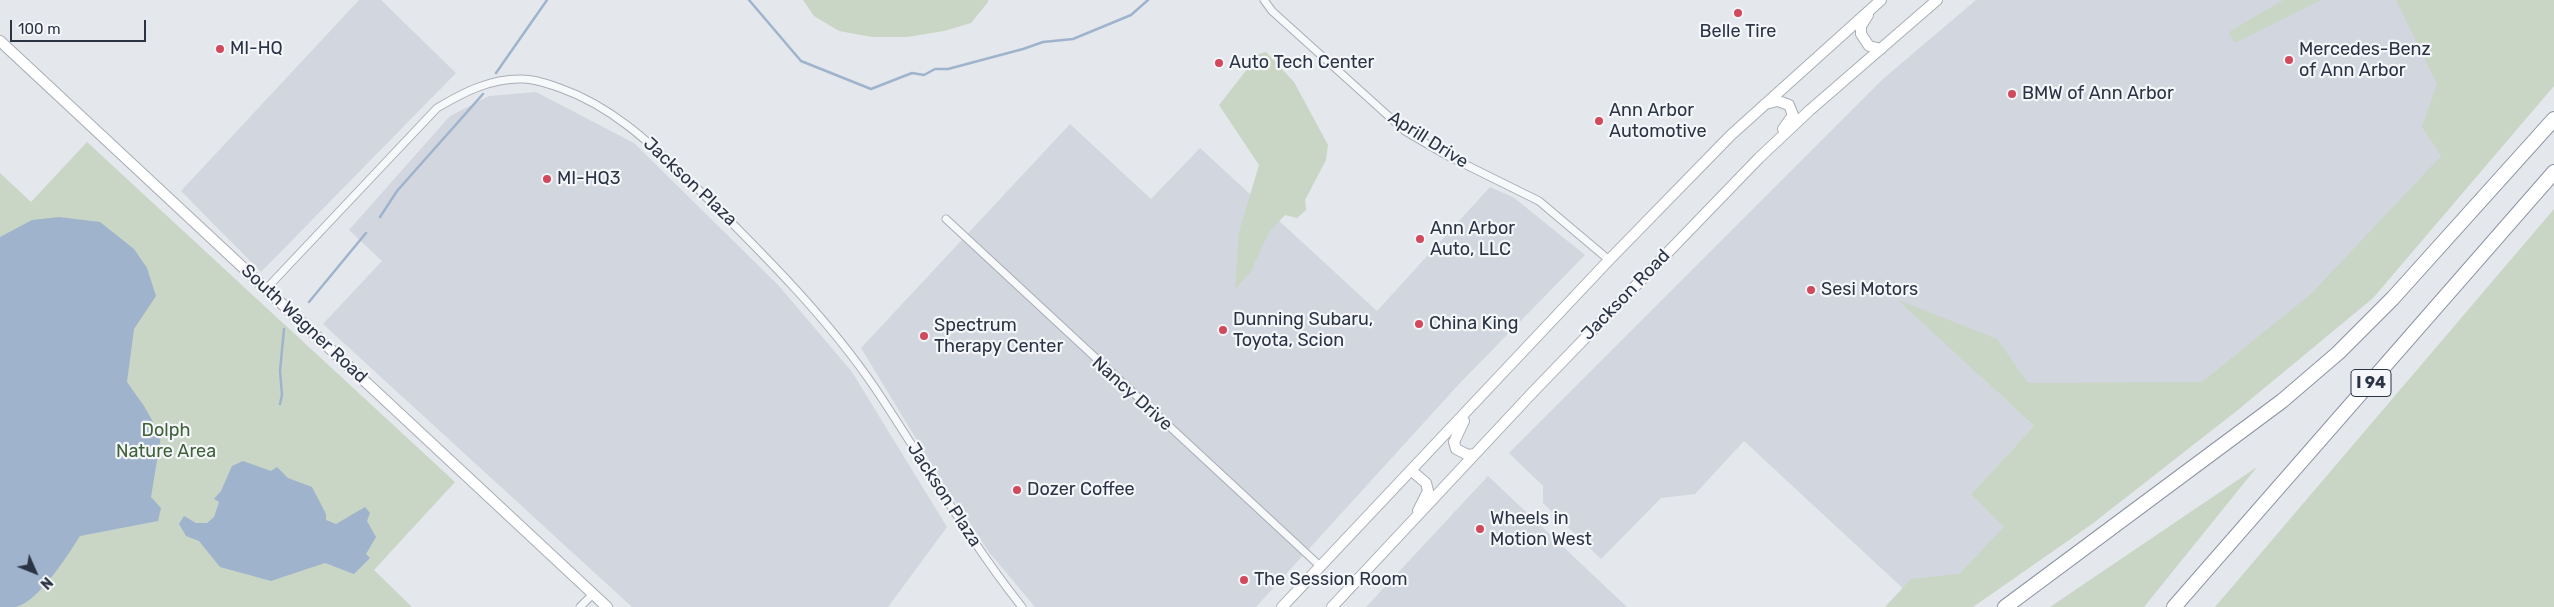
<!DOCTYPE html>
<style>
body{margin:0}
#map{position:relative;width:2554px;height:607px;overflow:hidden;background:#e4e7ec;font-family:Rubik,sans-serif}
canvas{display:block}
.north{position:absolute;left:10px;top:547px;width:50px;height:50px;-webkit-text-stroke:4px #f4f6f9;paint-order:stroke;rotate:134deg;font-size:14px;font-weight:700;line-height:20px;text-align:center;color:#2b3445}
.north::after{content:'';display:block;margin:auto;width:18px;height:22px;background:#2b3445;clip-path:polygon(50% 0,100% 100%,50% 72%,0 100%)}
.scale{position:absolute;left:10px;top:20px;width:136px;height:22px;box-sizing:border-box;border:2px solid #2b3445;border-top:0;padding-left:6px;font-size:15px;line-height:18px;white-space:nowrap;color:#2b3445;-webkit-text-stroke:4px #f4f6f9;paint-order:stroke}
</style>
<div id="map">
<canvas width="2554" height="607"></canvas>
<div class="north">N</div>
<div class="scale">100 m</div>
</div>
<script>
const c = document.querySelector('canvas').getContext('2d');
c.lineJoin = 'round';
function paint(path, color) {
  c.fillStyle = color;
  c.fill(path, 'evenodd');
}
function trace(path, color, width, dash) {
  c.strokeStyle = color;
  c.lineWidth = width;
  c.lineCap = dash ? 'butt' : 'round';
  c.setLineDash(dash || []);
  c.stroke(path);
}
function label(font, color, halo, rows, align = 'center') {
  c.font = font + ' Rubik,sans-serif';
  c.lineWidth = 4.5;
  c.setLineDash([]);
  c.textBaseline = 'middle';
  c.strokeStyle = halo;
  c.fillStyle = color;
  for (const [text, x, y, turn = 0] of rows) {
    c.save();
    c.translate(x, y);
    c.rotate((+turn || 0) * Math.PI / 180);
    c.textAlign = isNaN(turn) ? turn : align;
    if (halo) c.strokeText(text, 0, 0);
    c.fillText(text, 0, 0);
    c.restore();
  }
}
paint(new Path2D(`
 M359,0H381L456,73L261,272L181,191Z
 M1976,0H2405L2529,114L2373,298L2234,413L1981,377L2034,426L1971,494L2005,527L1927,607H1923L1744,441L1695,494L1661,498L1601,559L1543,503V486L1509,453L1883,79Z
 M536,92L634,143L779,286L852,372L947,527L888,607H632L323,324L382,261L349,230L450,116L489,96Z
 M1070,124L1151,199L1200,148L1377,311L1490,187L1513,197L1585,255L1460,383L1256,607H1035L989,552L943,483L861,348Z
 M1488,476L1627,607H1366Z`), '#d2d6de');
paint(new Path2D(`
 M803,0H988V2L971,23L944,31L907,37H872L839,31L814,16Z
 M2283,0H2321L2235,43L2229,32Z
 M2396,0H2554V86L2373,298L2234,413L2092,524L1973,607H1885L1911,579L1959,574L2004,527L1971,494L2034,426L1898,300L1997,339L2028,383L2202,382L2311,294L2441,156L2422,127L2437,84Z
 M1266,52L1294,82L1328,145L1326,160L1305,200L1306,210L1297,218L1285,215L1269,232L1250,273L1235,289L1239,232L1259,165L1219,105L1259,54Z
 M87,142L455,482L374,570L412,607H0V173L31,202Z
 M2554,209V607H2215Z
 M2257,467L2144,607H2050Z`), '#c9d6c5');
paint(new Path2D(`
 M59,217L100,222L134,249L147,268L156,296L134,329L127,382L144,406L161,436L151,497L161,508L158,521L80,536C68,555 38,602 16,607C11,607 5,607 0,607V237L32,220Z
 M243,461L271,471L277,467L288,478L312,487L326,514V520L336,524L365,507L370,513L367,521L376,537L366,554L370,558L354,574L325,563L271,581L220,567L199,541L186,536L179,524L184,516L196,523H207L214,517L219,502L214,499L221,491L232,466Z`), '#9fb4cc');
trace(new Path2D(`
 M749,0L801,61L871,89L912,73L924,75L935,69H948L1023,49L1043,42L1073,39L1131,15L1148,0
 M496,73L547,0
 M380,217L397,191L483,94
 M309,302L366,233
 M280,404L282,395L280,371L284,329`), '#9fb4cc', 2.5);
const minor = new Path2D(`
 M1264,0L1272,11L1405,131L1446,155L1539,201L1609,260
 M946,219L1320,566
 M266,289L437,108C464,92 491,78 523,79C536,79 548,84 560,88C614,107 653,146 694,185C758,249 824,313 875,388C924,461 967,538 1022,607
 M580,607L593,594`);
const secondary = new Path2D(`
 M1868,15L1861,26V34L1869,46L1881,49
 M0,41L607,607
 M1765,104L1778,101L1789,105L1793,115L1783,129
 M1464,421L1454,442L1456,449L1468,455L1475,454
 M1412,471L1426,483L1428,491L1418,511
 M1282,607L1609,260L1731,135L1881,0
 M1332,607L1533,392L1759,158L1810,110L1937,0`);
const motorway = new Path2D(`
 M2005,607L2282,401L2338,353L2393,298L2554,119
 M2174,607L2554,172`);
trace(minor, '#a9aeb7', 9);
trace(secondary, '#a9aeb7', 12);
trace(motorway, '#8b94a3', 16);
trace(minor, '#f7f8fa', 7);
trace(secondary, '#fff', 10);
trace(motorway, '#fff', 14);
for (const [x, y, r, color] of [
 [1738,13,5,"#d1495b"],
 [220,49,5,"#d1495b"],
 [2289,60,5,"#d1495b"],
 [1219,63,5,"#d1495b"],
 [2012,94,5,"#d1495b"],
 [1599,121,5,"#d1495b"],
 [547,179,5,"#d1495b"],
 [1420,239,5,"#d1495b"],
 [1811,290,5,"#d1495b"],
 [1419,324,5,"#d1495b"],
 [1223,330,5,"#d1495b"],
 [924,336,5,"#d1495b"],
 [1017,490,5,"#d1495b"],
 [1480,529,5,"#d1495b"],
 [1244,580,5,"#d1495b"]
]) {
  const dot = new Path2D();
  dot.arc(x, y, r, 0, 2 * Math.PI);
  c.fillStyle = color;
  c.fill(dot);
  trace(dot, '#f4f6f9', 2);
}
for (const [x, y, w] of [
 [2371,383,40]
]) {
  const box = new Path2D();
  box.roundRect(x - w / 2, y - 13.5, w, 27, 4);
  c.fillStyle = '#f4f6f9';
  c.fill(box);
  trace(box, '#2b3445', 1);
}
label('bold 16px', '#2b3445', null, [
 ["I 94",2371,383]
]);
label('18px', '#2b3445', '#f4f6f9', [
 ["Belle Tire",1738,32,"center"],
 ["MI-HQ",230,49],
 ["Mercedes-Benz",2299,50],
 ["of Ann Arbor",2299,71],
 ["Auto Tech Center",1229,63],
 ["BMW of Ann Arbor",2022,94],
 ["Ann Arbor",1609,111],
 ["Automotive",1609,132],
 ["MI-HQ3",557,179],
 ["Ann Arbor",1430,229],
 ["Auto, LLC",1430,250],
 ["Sesi Motors",1821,290],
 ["Dunning Subaru,",1233,320],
 ["Toyota, Scion",1233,341],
 ["China King",1429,324],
 ["Spectrum",934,326],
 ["Therapy Center",934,347],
 ["Dozer Coffee",1027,490],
 ["Wheels in",1490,519],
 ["Motion West",1490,540],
 ["The Session Room",1254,580]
], 'left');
label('18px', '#2b3445', '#f4f6f9', [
 ["Aprill Drive",1428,140,32],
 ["Jackson Plaza",690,182,43],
 ["Jackson Road",1626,295,-46],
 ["South Wagner Road",304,324,43],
 ["Nancy Drive",1132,394,42],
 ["Jackson Plaza",944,495,57]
]);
label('18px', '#3f6138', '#f4f6f9', [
 ["Dolph",166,431],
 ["Nature Area",166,452]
]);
</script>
